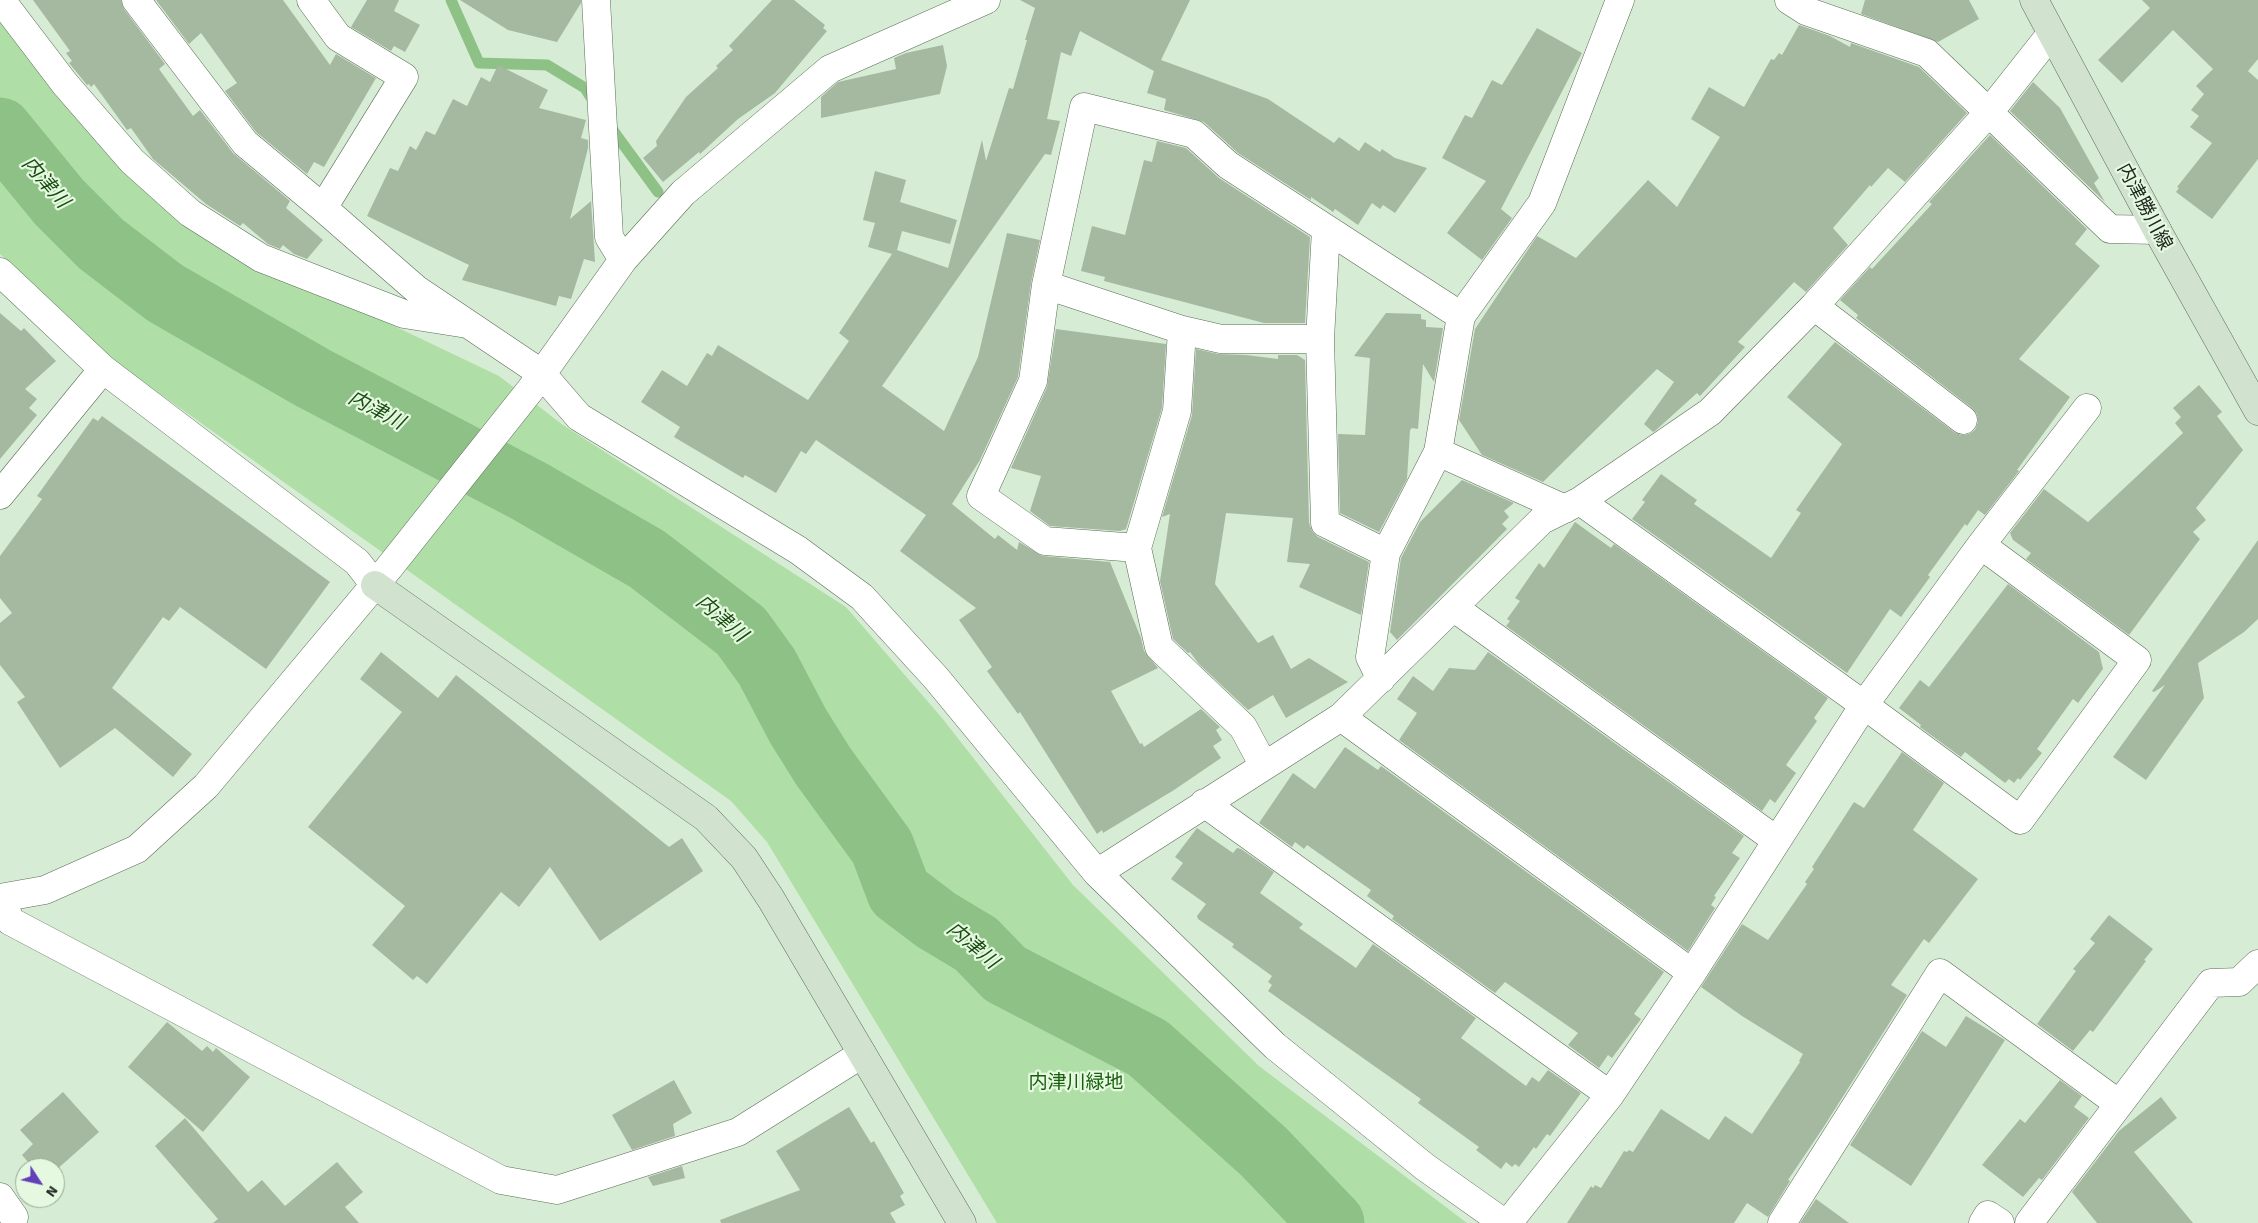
<!DOCTYPE html>
<meta charset="utf-8">
<style>
body{margin:0}
#map{position:relative;width:2258px;height:1223px;overflow:hidden;background:#d7ecd4;font-family:Signika,sans-serif}
canvas{display:block}
.north{position:absolute;left:15px;top:1158px;width:50px;height:50px;box-sizing:border-box;background:#e5f9e1;border:1px solid #96a593;border-radius:50%;rotate:125deg;font-size:14px;font-weight:700;line-height:20px;text-align:center;color:#20281f}
.north::after{content:'';display:block;margin:auto;width:18px;height:22px;background:#6140b8;clip-path:polygon(50% 0,100% 100%,50% 72%,0 100%)}
</style>
<div id="map">
<canvas width="2258" height="1223"></canvas>
<div class="north">N</div>
</div>
<script>
const c = document.querySelector('canvas').getContext('2d');
c.lineJoin = 'round';
function paint(path, color) {
  c.fillStyle = color;
  c.fill(path, 'evenodd');
}
function trace(path, color, width, dash) {
  c.strokeStyle = color;
  c.lineWidth = width;
  c.lineCap = dash ? 'butt' : 'round';
  c.setLineDash(dash || []);
  c.stroke(path);
}
function label(font, color, halo, rows, align = 'center') {
  c.font = font + ' Signika,"Noto Sans JP",sans-serif';
  c.lineWidth = 4.5;
  c.setLineDash([]);
  c.textBaseline = 'middle';
  c.strokeStyle = halo;
  c.fillStyle = color;
  for (const [text, x, y, turn = 0] of rows) {
    c.save();
    c.translate(x, y);
    c.rotate((+turn || 0) * Math.PI / 180);
    c.textAlign = isNaN(turn) ? turn : align;
    if (halo) c.strokeText(text, 0, 0);
    c.fillText(text, 0, 0);
    c.restore();
  }
}
paint(new Path2D(`
 M0,18L130,178L214,240L499,376L563,425L846,607L942,718L1073,885L1259,1066L1467,1223H997L767,842L731,801L114,361L0,254Z`), '#afdfa6');
trace(new Path2D(`
 M451,0L479,63L547,65L585,88L595,104
 M609,125L658,192`), '#8ec185', 11);
trace(new Path2D(`
 M0,130L59,202L101,244L165,293L313,378L529,491L647,559L741,631L767,667L798,726L823,766L882,847L899,892L936,920L976,944L1005,974L1148,1048L1264,1152L1332,1223`), '#8ec185', 65);
paint(new Path2D(`
 M33,0H121L124,9L165,64L159,69L193,116L200,110L233,153L290,201L286,208L323,240L307,259L294,254L283,245L280,249L268,244L243,223L240,226L206,204L153,159L131,128L127,130L94,84L91,87L89,84L87,85L69,63L72,61L66,53L70,51Z
 M156,0H283L330,65L336,54L376,78L324,167L314,162L307,174L256,132L225,91L237,83L201,33L189,44Z
 M367,0H399L394,11L420,25L405,52L394,46L391,51L351,27Z
 M460,0H581V3L557,42L508,30Z
 M772,0H794L825,25L823,28L827,31L775,93L738,119L700,154L699,152L663,182L643,158L657,146L656,141L686,97L718,68L716,66L733,50L729,46Z
 M1020,0H1190L1161,60L1268,99L1334,143L1339,137L1359,151L1365,142L1380,152L1382,149L1395,158L1427,168L1395,213L1383,205L1380,209L1372,203L1358,225L1335,209L1333,212L1311,197V200L1238,153L1204,122L1164,110L1166,99L1147,93L1154,71L1080,31L1071,56L1061,52L1047,119L1060,121L1051,155L1045,154L882,386L944,431L978,357L1007,233L1040,240L1031,283L1018,377L980,460L952,504L995,539L998,535L1017,550L1019,542L1043,556L1110,562L1141,638L1144,651L1158,668L1111,691L1140,744L1142,743L1144,747L1201,709L1220,727L1216,730L1222,740L1213,746L1221,758L1174,790L1103,833L1102,830L1097,834L1020,712L1018,714L987,671L992,667L959,620L976,608L900,551L926,515L816,440L806,454L801,451L776,493L745,475L743,478L674,437L680,427L641,402L662,370L687,386L707,353L712,356L718,345L808,400L849,341L839,333L892,254L868,247L875,223L863,220L875,171L906,180L900,202L957,220L950,244L902,231L897,250L948,268L982,140L986,161L1009,88L1013,89L1027,40H1025L1035,8Z
 M1865,0H1969L1979,19L1938,42L1861,14Z
 M2142,0H2258V59L2248,71L2258,80V159L2212,219L2176,192L2179,188L2177,187L2212,143L2190,127L2199,116L2191,110L2204,94L2196,86L2213,69L2173,30L2122,83L2098,60L2150,8Z
 M1799,25L1830,36L1850,47L1851,43L1919,67L1967,113L1905,182L1888,168L1871,187L1870,185L1833,228L1848,245L1806,292L1794,282L1738,342L1745,347L1700,396L1697,393L1655,431L1653,432L1644,424L1674,382L1657,369L1543,482L1482,455L1459,420L1475,329L1537,236L1576,258L1648,180L1677,207L1720,137L1691,119L1709,87L1744,107L1771,59L1774,60L1779,53L1782,55Z
 M1537,28L1582,53L1501,209L1512,218L1482,260L1447,233L1486,181L1442,158L1465,115L1472,118L1492,80L1502,85Z
 M943,45L947,66L940,94L821,118V97L838,82L896,69L894,58L906,53Z
 M498,65L548,90L539,108L586,120L581,138L588,140V148L570,219L591,201L595,262L584,259L571,299L559,296L556,306L462,280L469,265L367,216L390,168L398,171L410,146L416,150L426,131L435,135L453,99L467,106L481,77L490,82Z
 M2033,82L2060,108L2099,178L2094,183L2105,202L2010,111Z
 M1990,135L2087,229L2075,244L2100,266L2019,359L2070,397L2017,470L2019,471L1985,515L1978,510L1967,526L1965,524L1928,575L1930,577L1901,617L1890,609L1847,673L1632,519L1645,502L1642,500L1661,474L1697,500L1694,504L1771,558L1801,513L1796,510L1842,444L1787,397L1835,342L1954,432L1961,435L1969,434L1975,430L1978,422L1977,414L1972,408L1856,318L1858,315L1840,300L1870,267L1872,269L1932,204L1929,202Z
 M1157,141L1186,148L1219,178L1310,237L1305,323H1264L1104,281L1105,277L1081,271L1092,226L1125,235L1144,160L1152,162Z
 M0,313L21,331L24,328L56,361L25,389L37,399L29,408L37,415L0,459Z
 M1386,313L1421,314V319L1426,320V327L1443,328L1434,382L1423,364L1418,429L1412,428L1410,430L1407,479L1379,532L1340,513L1338,434L1365,435L1370,358L1354,356Z
 M1056,329L1166,344L1162,408L1126,529L1120,531L1050,526L1030,511L1041,476L1011,468L1047,387Z
 M1196,349L1218,354L1246,355L1278,359V355H1297L1305,360L1309,523L1312,531L1318,537L1369,562L1361,615L1299,587L1310,564L1287,562L1293,518L1226,513L1215,584L1258,643L1273,635L1291,669L1309,658L1348,682L1286,718L1273,695L1248,710L1199,664L1190,652L1188,653L1173,639L1160,581L1170,514L1162,517L1192,415Z
 M2199,385L2222,412L2217,416L2243,450L2196,508L2206,520L2193,532L2200,539L2129,635L2026,559L2031,553L2013,540L2010,533L2044,489L2088,522L2183,433L2175,423L2181,417L2173,408Z
 M102,416L330,582L266,669L180,607L169,621L163,617L112,688L192,754L173,777L115,728L60,768L17,702L25,697L0,665V623L12,613L0,598V556L42,499L37,496L93,418L98,421Z
 M1462,480L1514,503L1504,511L1509,517L1502,524L1507,529L1397,640L1390,632L1401,558L1420,522Z
 M1575,522L1611,548L1614,544L1828,698L1814,718L1817,721L1786,765L1796,773L1775,803L1770,799L1762,811L1506,626L1510,621L1507,619L1520,601L1515,598L1539,563L1544,568Z
 M2258,540V619L2244,632L2198,663L2204,698L2146,780L2113,757L2165,685L2154,692L2152,691Z
 M2008,584L2099,652L2103,669L2078,703L2073,699L2037,749L2042,753L2020,780L2018,778L2014,783L2009,779L2005,783L1965,752L1961,757L1920,727L1921,725L1899,708L1920,680L1929,687Z
 M381,652L438,698L456,675L669,847L682,838L703,871L600,941L550,867L519,907L501,892L427,984L417,976L413,980L372,945L405,906L308,827L402,712L360,679Z
 M1488,652L1744,836L1732,853L1740,858L1714,896L1716,897L1711,905L1715,908L1688,951L1399,740L1417,713L1397,699L1413,676L1433,691L1449,668L1475,670Z
 M1345,747L1378,770L1381,766L1664,972L1634,1014L1641,1019L1612,1058L1608,1055L1599,1068L1568,1045L1578,1033L1505,982L1495,993L1392,919L1394,916L1367,896L1371,890L1307,845L1304,849L1295,842L1292,847L1259,823L1293,773L1315,789Z
 M1902,752L1944,783L1913,830L1978,879L1929,943L1924,939L1891,985L1907,995L1823,1128L1788,1180L1790,1181L1768,1217L1747,1203L1734,1223H1567L1591,1186L1593,1188L1595,1185L1601,1188L1624,1151L1627,1152L1629,1150L1633,1152L1661,1109L1709,1140L1725,1116L1752,1134L1800,1062L1799,1061L1803,1054L1742,1016L1701,987L1742,924L1768,940L1807,884L1805,882L1814,869L1812,867L1854,802L1864,808Z
 M1197,828L1233,853L1237,848L1241,849L1274,872L1260,893L1303,924L1299,928L1349,963L1356,968L1373,944L1476,1018L1461,1038L1526,1086L1532,1077L1539,1082L1548,1070L1581,1093L1550,1136L1547,1134L1536,1149L1534,1147L1519,1167L1515,1164L1512,1167L1506,1162L1501,1169L1476,1150L1479,1147L1418,1103L1421,1099L1268,991L1272,985L1268,982L1272,976L1232,947L1234,944L1198,919L1197,916L1206,904L1171,879L1183,863L1175,857Z
 M2109,915L2153,949L2144,960L2146,961L2093,1032L2090,1030L2073,1051L2037,1024L2076,971L2073,969L2095,943L2090,939Z
 M1966,1016L2005,1040L1911,1186L1850,1145L1922,1031L1946,1047Z
 M167,1022L202,1051L207,1046L213,1052L216,1048L250,1077L203,1132L128,1067Z
 M674,1080L692,1113L673,1124L675,1136L632,1150L612,1115Z
 M2060,1080L2082,1096L2074,1107L2089,1118L2042,1180L2039,1178L2023,1197L1982,1165L2020,1119L2025,1123Z
 M63,1092L99,1132L55,1171V1168H33L22,1155L33,1144L20,1130Z
 M2161,1097L2177,1118L2134,1152L2193,1223H2097L2072,1192L2119,1131Z
 M849,1107L871,1143L874,1141L904,1193L900,1196L905,1205L890,1213L896,1223H721L720,1220L800,1190L776,1151Z
 M185,1118L248,1192L262,1180L285,1206L337,1162L363,1192L345,1207L359,1223H213L218,1219L155,1146Z
 M682,1166L685,1178L653,1186L648,1177Z
 M1816,1199L1849,1223H1800Z`), '#a5b9a1');
const street = new Path2D(`
 M1,0L65,84L132,161L190,213L261,258L404,314L461,323
 M136,0L245,143L323,208L416,289L541,373L579,417L798,550L862,597L936,678L1097,873L1275,1046L1425,1167L1504,1223
 M311,0L338,37L404,77L323,208
 M596,0L609,237L623,260
 M1789,0L1806,11L1927,53L2110,229L2157,230
 M1326,229L1320,339L1325,523L1386,553
 M0,272L103,369L357,562L375,585
 M1046,285L1182,330L1221,339H1320
 M1814,306L1963,420
 M1182,330L1177,411L1137,548L1159,647L1243,727L1264,766
 M1438,452L1565,509
 M0,495L103,369
 M1580,501L1864,705L2020,820L2137,660L1981,545
 M1137,548L1045,541L981,496L1033,381L1046,285L1084,107L1194,134L1228,165L1461,316
 M1453,607L1776,840
 M1381,679L1370,657L1386,553L1438,452L1461,316L1542,203L1620,0
 M1341,717L1692,973
 M1204,803L1610,1095
 M1097,873L1341,717L1542,520L1580,501L1710,412L1814,306L1990,111L2051,34
 M0,898L45,890L137,849L206,786L388,569L531,389L623,260L683,193L830,69L986,0
 M2,898L10,921L501,1180L557,1190L738,1132L862,1054
 M0,1197L14,1217
 M1508,1223L1610,1095L1692,973L1864,705L1981,545L2087,408
 M1782,1223L1940,973L2119,1104
 M1983,1223L1988,1215L2000,1223
 M2029,1223L2211,983L2239,982L2258,964`);
const secondary = new Path2D(`
 M2034,0L2157,230L2258,411
 M375,585L706,818L744,858L771,899L962,1223`);
trace(street, '#5b6d57', 29);
trace(secondary, '#5b6d57', 29);
trace(street, '#fff', 28);
trace(secondary, '#d1e2cf', 28);
label('19px', '#20281f', '#e5f9e1', [
 ["内津勝川線",2144,207,62]
]);
label('19px', '#1a5e0c', '#e5f9e1', [
 ["内津川緑地",1076,1083]
]);
label('italic 20px', '#1a4c11', '#e5f9e1', [
 ["内津川",45,183,49],
 ["内津川",376,411,28],
 ["内津川",721,619,41],
 ["内津川",972,946,40]
]);
</script>
